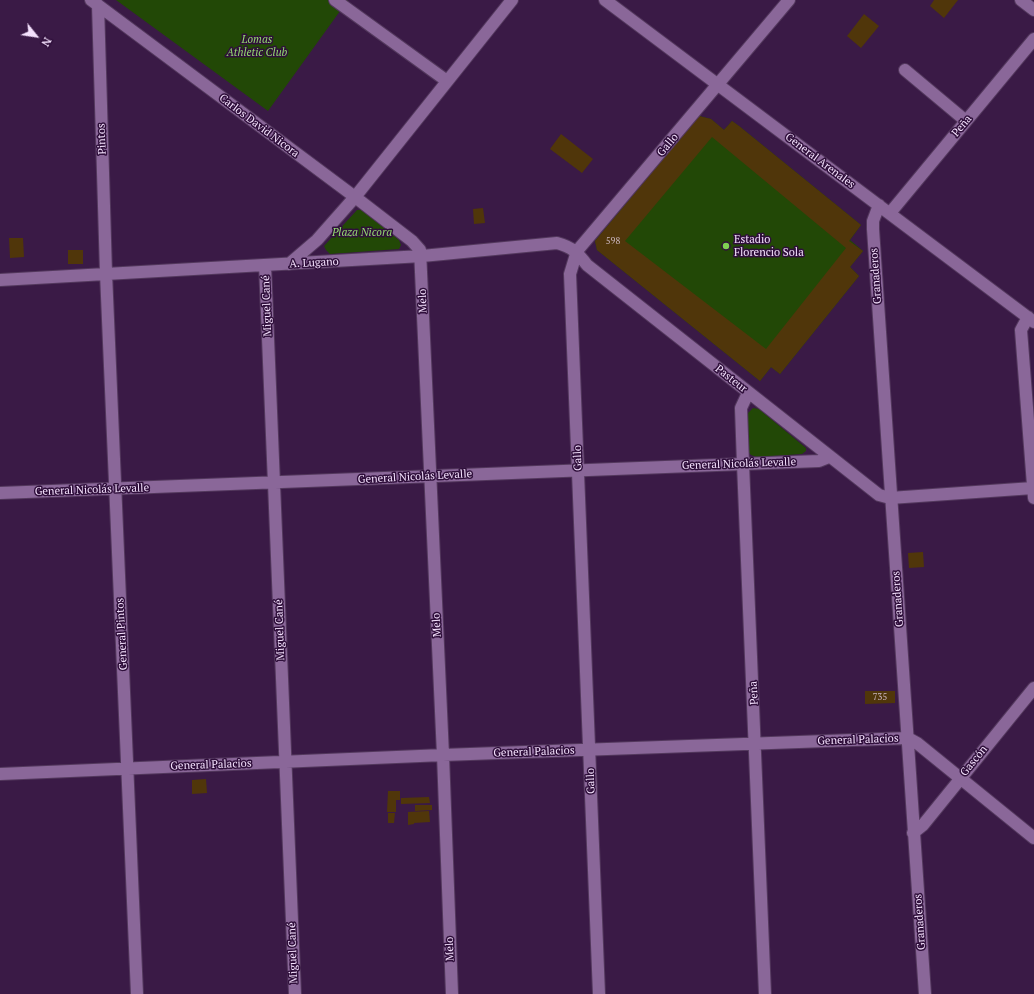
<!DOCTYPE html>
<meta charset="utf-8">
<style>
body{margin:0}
#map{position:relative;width:1034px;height:994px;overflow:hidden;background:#3a1a46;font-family:"PT Serif",serif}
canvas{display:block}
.north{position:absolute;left:16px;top:16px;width:40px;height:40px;-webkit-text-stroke:3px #2f0f3b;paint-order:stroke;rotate:120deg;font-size:11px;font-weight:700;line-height:16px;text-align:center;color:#f4e1fd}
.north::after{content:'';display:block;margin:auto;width:14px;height:18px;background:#f4e1fd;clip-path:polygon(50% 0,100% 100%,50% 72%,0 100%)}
</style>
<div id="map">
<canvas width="1034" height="994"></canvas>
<div class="north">N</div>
</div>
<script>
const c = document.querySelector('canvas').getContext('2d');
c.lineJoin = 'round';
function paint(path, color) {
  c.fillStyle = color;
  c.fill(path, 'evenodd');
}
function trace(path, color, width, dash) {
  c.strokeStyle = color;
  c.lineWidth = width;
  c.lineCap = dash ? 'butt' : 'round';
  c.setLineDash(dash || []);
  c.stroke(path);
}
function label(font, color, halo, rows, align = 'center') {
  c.font = font + ' "PT Serif",serif';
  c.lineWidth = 3;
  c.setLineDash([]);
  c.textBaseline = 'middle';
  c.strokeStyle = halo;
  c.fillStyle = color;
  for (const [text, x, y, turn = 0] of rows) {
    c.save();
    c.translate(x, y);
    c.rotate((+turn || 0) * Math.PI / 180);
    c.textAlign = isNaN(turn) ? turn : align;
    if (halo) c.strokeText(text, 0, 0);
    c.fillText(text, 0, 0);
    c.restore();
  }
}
paint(new Path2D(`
 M116,0H348L268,111Z
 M699,116L711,119L724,130L732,121L739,126L861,225L850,240L863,251L850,267L859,276L780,374L771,367L760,381L597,250L595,241Z
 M357,210H362L399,240L401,245L399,249L330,254L326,250L324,246Z
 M753,408L759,409L806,448V451L802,454L757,457L751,455L747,451L748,413Z`), '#224806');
paint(new Path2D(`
 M934,0H958L944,18L930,6Z
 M864,14L879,26L861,48L847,36Z
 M699,116L711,119L724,130L732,121L739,126L861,225L849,241L863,251L850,267L859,276L780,374L771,367L760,381L597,250L595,241ZM712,137L846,248L766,349L625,241Z
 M561,134L593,159L582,173L550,149Z
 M483,208L485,223L474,224L473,209Z
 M9,238H23L24,257L10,258Z
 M68,250H83V264H68Z
 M923,552L924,567L909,568L908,553Z
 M865,691H895V703L865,704Z
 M206,779L207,793L192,794V780Z
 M388,791H400V800H396V812H387Z
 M429,797L430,803L401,804V798Z
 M415,805H432V810L415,811Z
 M429,811L430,822L414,823V824L408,825V812Z
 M388,813H395L394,823H388Z`), '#50360a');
const minor = new Path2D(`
 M91,0L355,197L412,241L420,250L443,755L452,994
 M335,0L447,81
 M605,0L1034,322
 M1021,0L1034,10
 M98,5L106,273L137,994
 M905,70L966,121
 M879,205L873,221V229L925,994
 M890,213L1034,39
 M289,264L317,240L355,197L512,0
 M265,265L295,994
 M0,280L422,256L557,243C572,247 578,253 587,265L879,495L890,498L1033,488
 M1028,317L1021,330L1034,498
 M748,393L741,408L743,464L765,994
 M0,493L819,461L829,457
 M0,774L443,755L908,738L917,743L1034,838
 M913,833L923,825L1034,688
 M599,994L570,274L577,251L789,0`);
trace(minor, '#53385d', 14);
trace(minor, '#8a6799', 12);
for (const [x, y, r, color] of [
 [726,246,4,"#7fd052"]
]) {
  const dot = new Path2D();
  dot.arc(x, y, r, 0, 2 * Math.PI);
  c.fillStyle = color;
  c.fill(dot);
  trace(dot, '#2f0f3b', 1.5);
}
label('9px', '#cbb6c0', null, [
 ["598",613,241],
 ["735",880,697]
]);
label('italic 11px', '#94da70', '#2f0f3b', [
 ["Lomas",257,40],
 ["Athletic Club",257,53],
 ["Plaza Nicora",362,233]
]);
label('11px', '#f4e1fd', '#2f0f3b', [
 ["Carlos David Nicora",259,126,37],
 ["Peña",962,126,-50],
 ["Pintos",102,139,-92],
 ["Gallo",668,145,-50],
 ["General Arenales",820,161,37],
 ["A. Lugano",314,263,-3],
 ["Granaderos",876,276,-94],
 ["Melo",423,301,-92],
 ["Miguel Cané",267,306,-92],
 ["Pasteur",731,379,38],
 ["Gallo",578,458,-92],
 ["General Nicolás Levalle",739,464,-2],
 ["General Nicolás Levalle",415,477,-3],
 ["General Nicolás Levalle",92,490,-2],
 ["Granaderos",898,599,-94],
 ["Melo",437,625,-93],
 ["Miguel Cané",280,630,-92],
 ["General Pintos",122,634,-93],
 ["Peña",754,693,-93],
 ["General Palacios",858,740,-2],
 ["General Palacios",534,752,-2],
 ["Gascón",974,761,-51],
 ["General Palacios",211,765,-2],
 ["Gallo",591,781,-92],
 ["Granaderos",920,922,-94],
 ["Melo",450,949,-92],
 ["Miguel Cané",293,953,-92]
]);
label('11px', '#f4e1fd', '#2f0f3b', [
 ["Estadio",734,240],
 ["Florencio Sola",734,253]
], 'left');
</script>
